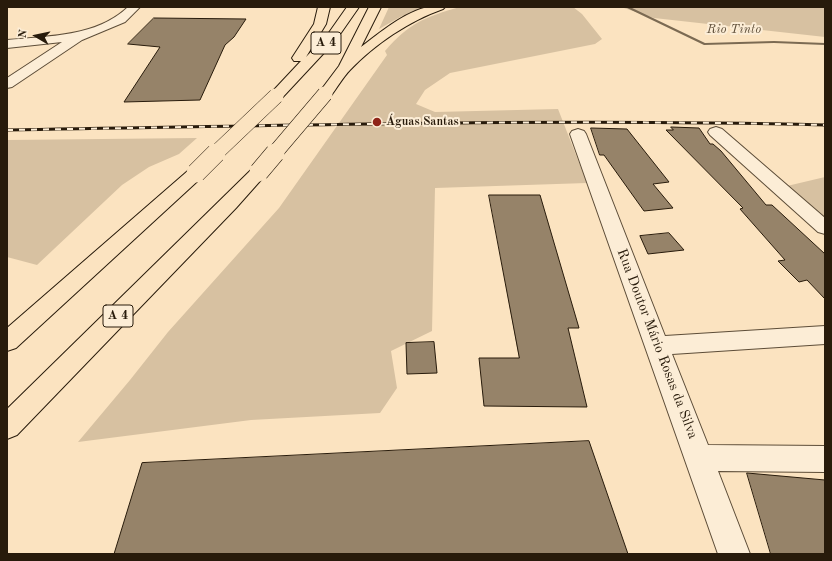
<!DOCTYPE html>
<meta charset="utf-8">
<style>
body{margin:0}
#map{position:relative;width:832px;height:561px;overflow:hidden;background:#fbe3c0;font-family:"Old Standard TT",serif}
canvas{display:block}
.frame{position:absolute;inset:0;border:8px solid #281b0b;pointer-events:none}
.north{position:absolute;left:16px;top:16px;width:40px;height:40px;-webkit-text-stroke:3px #fcedd6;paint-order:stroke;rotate:279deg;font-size:11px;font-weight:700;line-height:16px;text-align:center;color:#281b0b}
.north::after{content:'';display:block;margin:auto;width:14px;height:18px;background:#281b0b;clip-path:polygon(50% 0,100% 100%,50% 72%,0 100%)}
</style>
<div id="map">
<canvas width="832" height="561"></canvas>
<div class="frame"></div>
<div class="north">N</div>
</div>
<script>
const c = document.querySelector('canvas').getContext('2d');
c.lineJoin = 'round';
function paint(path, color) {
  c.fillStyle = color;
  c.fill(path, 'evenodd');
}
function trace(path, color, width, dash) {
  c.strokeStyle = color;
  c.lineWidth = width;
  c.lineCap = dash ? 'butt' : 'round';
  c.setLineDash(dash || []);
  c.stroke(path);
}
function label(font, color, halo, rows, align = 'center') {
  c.font = font + ' "Old Standard TT",serif';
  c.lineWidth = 4;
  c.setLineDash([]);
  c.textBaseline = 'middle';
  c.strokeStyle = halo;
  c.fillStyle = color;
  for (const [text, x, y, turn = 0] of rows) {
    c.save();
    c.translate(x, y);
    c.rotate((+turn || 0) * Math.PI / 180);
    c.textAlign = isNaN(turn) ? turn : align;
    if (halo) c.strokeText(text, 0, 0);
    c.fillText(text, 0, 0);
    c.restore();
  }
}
paint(new Path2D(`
 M389,7H428L402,16L379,29Z
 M460,7H573L582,14L602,39L595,44L450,73L425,90L416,104L435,112L558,109L587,183L435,188L432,331L391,351L397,388L380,413L251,420L78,442L130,380L168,332L279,208L387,55L385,51C409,23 425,17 460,7Z
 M621,7H825V37L654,18Z
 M197,138L179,154L149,167L122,185L37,265L7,257V140Z
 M825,177V231L787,186Z`), '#d7c1a1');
paint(new Path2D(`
 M625,7H630L705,43L774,41L825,43V45L774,43L704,45Z`), '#7b6a52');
const building = new Path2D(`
 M154,18L246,19L234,37L225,45L200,100L124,102L160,47L128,44Z
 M671,127L699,128L710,144H713L721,151L766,205H772L825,254V299L807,280L799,282L778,261L785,260L740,209L743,208L666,130H673Z
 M591,128L627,129L669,182L653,184L673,208L644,211L604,155H600Z
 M489,195H540L579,328H568L587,407L484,406L479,358H519Z
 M669,233L684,250L648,254L640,236Z
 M434,342L437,373L407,374L406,343Z
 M589,441L628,554H114L142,463Z
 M747,473L825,480V554H771Z`);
paint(building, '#968369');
trace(building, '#281b0b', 1);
const minor = new Path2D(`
 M128,7H140L125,22L82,40L12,87L7,88V78L62,42L7,48V40C48,36 97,37 128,7Z
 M716,127L722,129L825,218V234L818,232L710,135L708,132L710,129Z
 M578,129L584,131L586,134L665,336L825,326V344L672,354L708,445L825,446V472L718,471L750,554H718L570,134L572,131Z`);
const motorway = new Path2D(`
 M318,7H330L326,24L306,57L328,34L347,7H359L336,40L281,99H271L269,96L271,93L301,61H294L292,58L314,24Z
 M369,7H381L361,47C378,34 407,10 429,7C434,6 439,7 445,7L443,9C409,21 375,44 350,70C343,77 337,88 330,97H320L318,94L339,66Z
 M259,167L265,168L268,172L236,208L17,435L7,439V409L253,168Z
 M196,168L202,169L205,173L202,177L16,348L7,351V328L190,169Z`);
trace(minor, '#5d4d38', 2);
trace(motorway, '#281b0b', 2);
paint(minor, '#fcedd6');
paint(motorway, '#fbe3c0');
const rail = new Path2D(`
 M7,130C280,126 552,118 825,125`);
trace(rail, '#281b0b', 3);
trace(rail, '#fcedd6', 2, [6]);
const motorwayBridgeFar1 = new Path2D(`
 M215,154L276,96
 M274,154L325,94`);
const motorwayBridge = new Path2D(`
 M259,172L275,153
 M196,173L216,153`);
trace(motorwayBridgeFar1, '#281b0b', 16, []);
trace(motorwayBridge, '#281b0b', 20, []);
trace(motorwayBridgeFar1, '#fbe3c0', 15);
trace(motorwayBridge, '#fbe3c0', 19);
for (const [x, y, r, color] of [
 [377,122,5,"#8f2418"]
]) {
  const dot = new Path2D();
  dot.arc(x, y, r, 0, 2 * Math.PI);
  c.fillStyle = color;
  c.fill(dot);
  trace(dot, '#fcedd6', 1.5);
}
label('bold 12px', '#281b0b', '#fcedd6', [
 ["Águas Santas",386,122]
], 'left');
label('italic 13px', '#60503b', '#fcedd6', [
 ["Rio Tinto",734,30]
]);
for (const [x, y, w] of [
 [326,43,30],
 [118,316,30]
]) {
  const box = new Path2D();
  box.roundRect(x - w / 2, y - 11, w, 22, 3);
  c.fillStyle = '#fcedd6';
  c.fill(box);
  trace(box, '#281b0b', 1);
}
label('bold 13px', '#281b0b', null, [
 ["A 4",326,43],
 ["A 4",118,316]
]);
label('14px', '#281b0b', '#fcedd6', [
 ["Rua Doutor Mário Rosas da Silva",657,344,69]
]);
</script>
